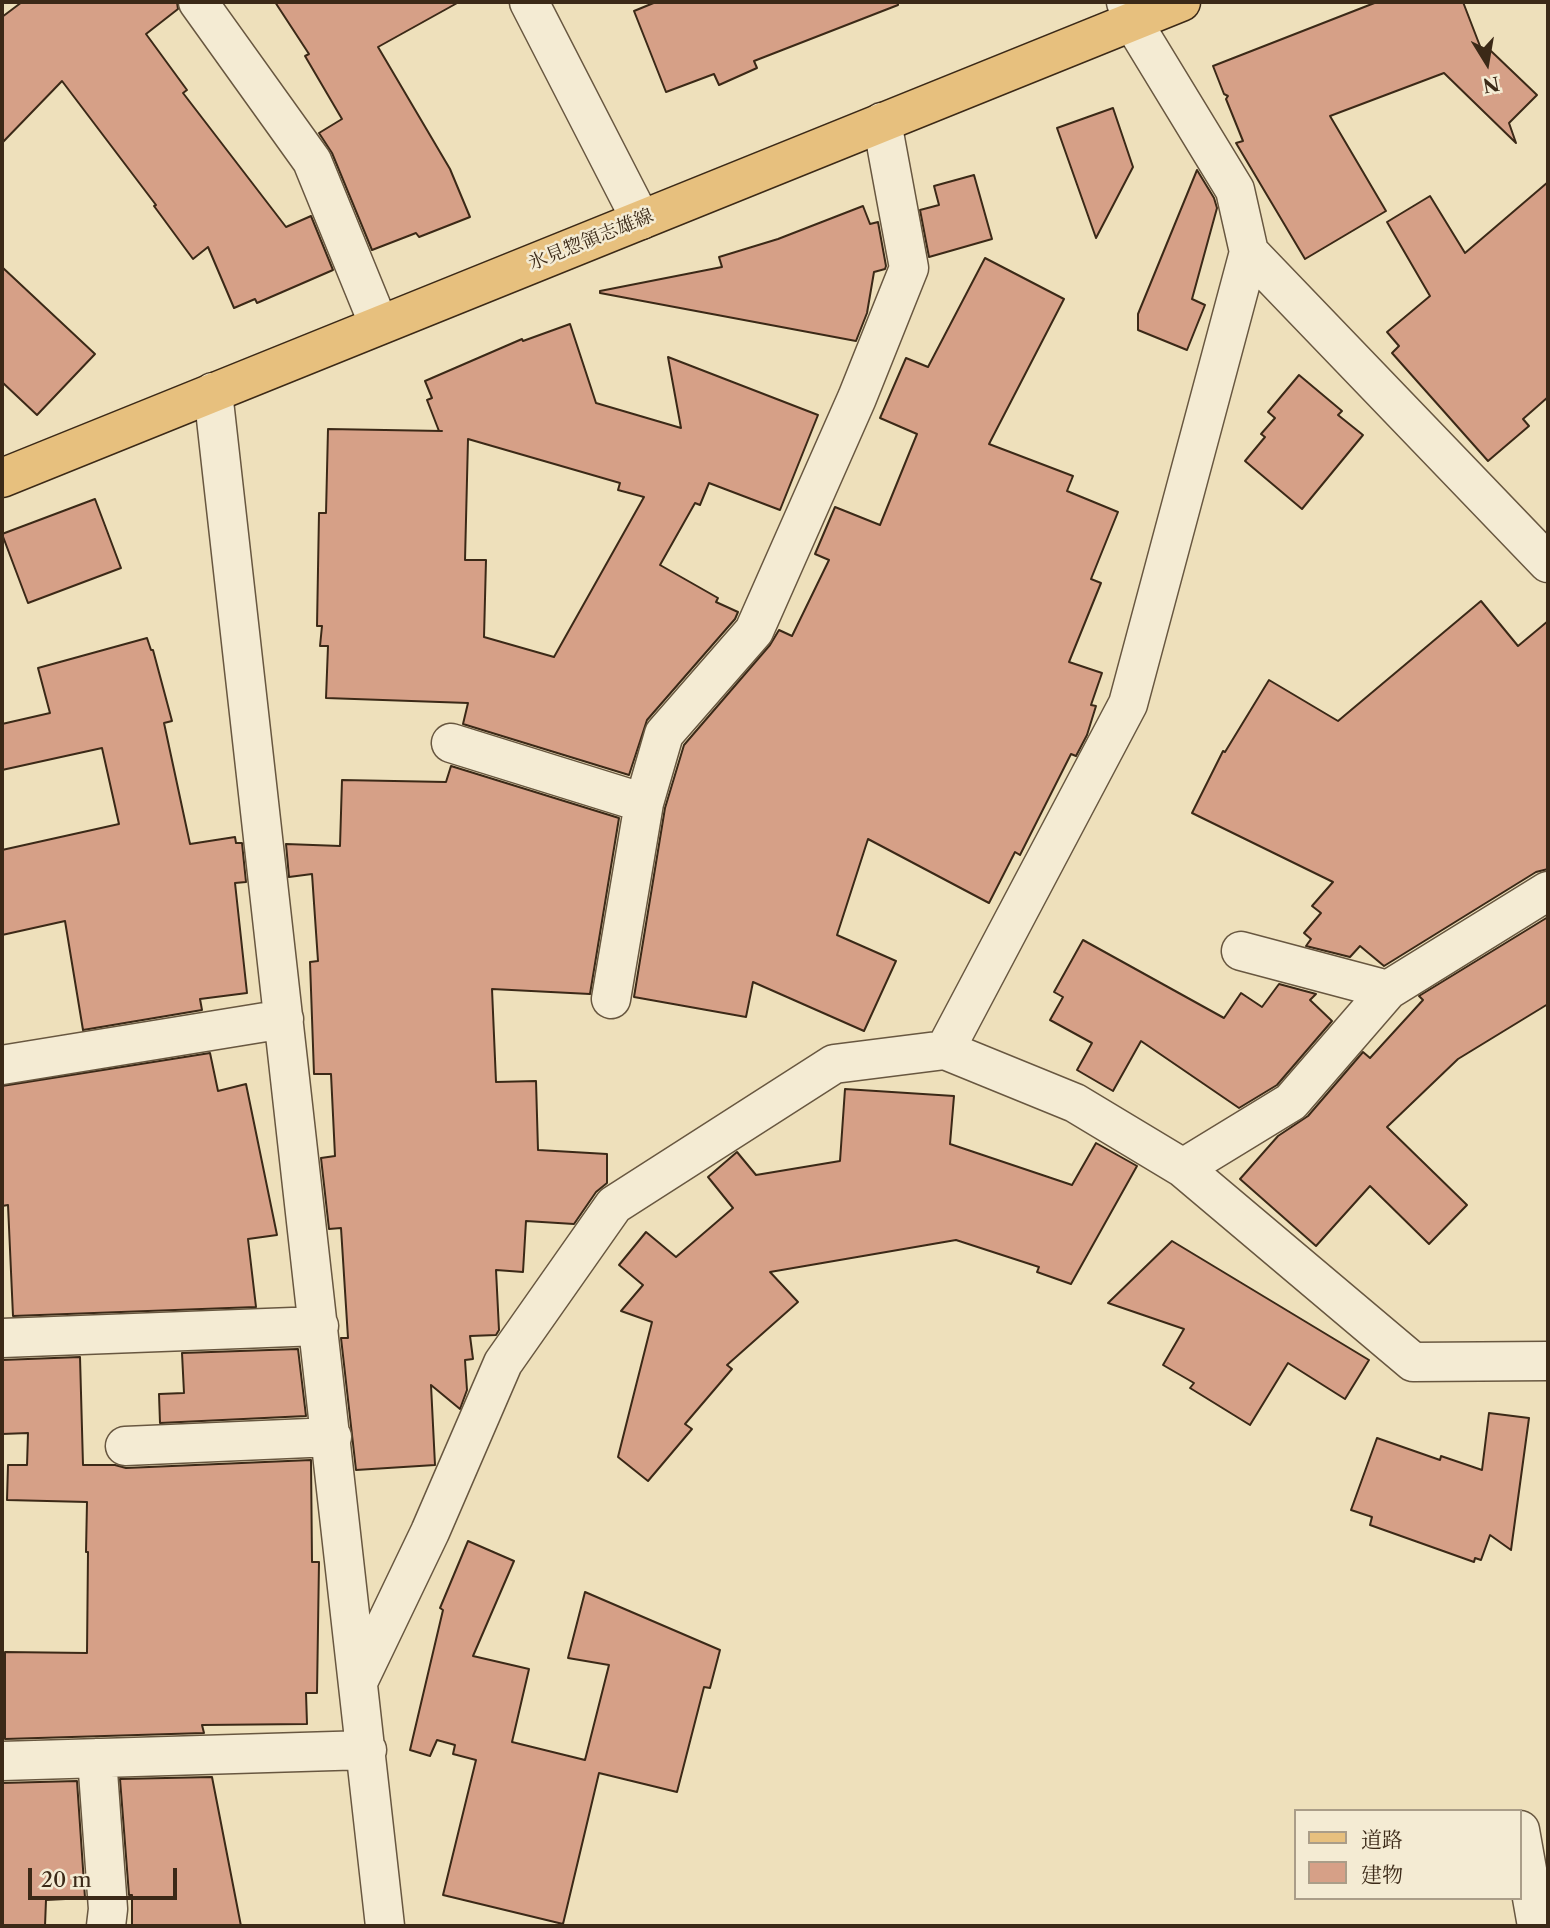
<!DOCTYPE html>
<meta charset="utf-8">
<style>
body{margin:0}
#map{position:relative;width:1550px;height:1928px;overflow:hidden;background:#eee0bb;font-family:"Libre Caslon Text","Noto Serif JP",serif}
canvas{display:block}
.frame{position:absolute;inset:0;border:4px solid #3b2917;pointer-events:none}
.legend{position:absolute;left:1294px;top:1809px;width:228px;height:91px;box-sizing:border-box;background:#f4ebd3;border:2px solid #aa9d88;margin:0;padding:9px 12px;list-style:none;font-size:21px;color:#3b2917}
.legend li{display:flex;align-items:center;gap:14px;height:35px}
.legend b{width:35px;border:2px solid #aa9d88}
.north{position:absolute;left:1452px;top:28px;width:70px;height:70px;-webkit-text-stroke:5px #f4ebd3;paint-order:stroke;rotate:169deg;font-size:19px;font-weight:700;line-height:28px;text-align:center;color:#3b2917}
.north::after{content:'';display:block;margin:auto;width:24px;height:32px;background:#3b2917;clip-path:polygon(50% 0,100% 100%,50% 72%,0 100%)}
.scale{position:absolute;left:28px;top:1868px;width:149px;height:32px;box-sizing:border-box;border:4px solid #3b2917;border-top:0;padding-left:9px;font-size:21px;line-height:24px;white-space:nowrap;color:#3b2917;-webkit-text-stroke:5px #f4ebd3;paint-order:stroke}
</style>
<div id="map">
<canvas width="1550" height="1928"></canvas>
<div class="frame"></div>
<ul class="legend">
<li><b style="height:9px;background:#e7c07e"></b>道路</li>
<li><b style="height:19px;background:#d6a087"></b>建物</li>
</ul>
<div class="north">N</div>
<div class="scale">20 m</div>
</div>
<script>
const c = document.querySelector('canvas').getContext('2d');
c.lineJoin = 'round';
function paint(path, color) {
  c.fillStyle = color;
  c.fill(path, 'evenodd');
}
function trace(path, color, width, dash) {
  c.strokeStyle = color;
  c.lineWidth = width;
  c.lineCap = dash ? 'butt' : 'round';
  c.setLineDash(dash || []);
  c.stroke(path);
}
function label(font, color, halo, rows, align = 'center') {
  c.font = font + ' "Libre Caslon Text","Noto Serif JP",serif';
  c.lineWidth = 5;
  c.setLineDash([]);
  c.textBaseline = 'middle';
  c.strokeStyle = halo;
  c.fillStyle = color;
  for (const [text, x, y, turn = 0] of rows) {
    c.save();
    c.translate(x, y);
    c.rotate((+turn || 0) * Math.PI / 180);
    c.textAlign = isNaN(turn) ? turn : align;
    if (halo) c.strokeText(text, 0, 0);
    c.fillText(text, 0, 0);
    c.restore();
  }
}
const building = new Path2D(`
 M22,2H177L178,9L146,34L187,90L183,93L286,227L311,216L333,270L257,303L255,299L234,308L208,247L193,259L154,206L156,205L62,81L2,143V17Z
 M275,2H459L378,47L450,169L470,217L419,237L416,233L372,250L332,153L319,133L342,119L305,56L309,54Z
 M656,2H898V5L754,61L757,68L719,85L714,74L666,92L634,11Z
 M1377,2H1463L1485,59L1491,51L1537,95L1509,123L1516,143L1444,73L1330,116L1386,211L1305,259L1236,143L1243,141L1226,99L1228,96L1224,94L1213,66Z
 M1113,108L1133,167L1096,238L1057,128Z
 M1197,170L1214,198L1217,208L1192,299L1205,305L1187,350L1138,330V314Z
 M974,175L992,239L929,257L920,210L939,205L934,186Z
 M1548,182V397L1523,419L1529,426L1488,461L1392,353L1399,346L1387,332L1430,296L1387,222L1430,196L1465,253Z
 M863,206L870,224L878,222L886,266L885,269L874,272L867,313L856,341L600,293V291L722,267L719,257L778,239Z
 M985,258L1064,299L989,444L1073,476L1067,491L1118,512L1091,579L1101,583L1069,662L1102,673L1091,705L1096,706L1087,735L1076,756L1071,754L1020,855L1015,852L989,903L868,839L837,935L896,961L864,1031L753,982L746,1017L634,997L665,808L684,745L770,645L779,630L792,636L829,560L815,554L835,507L880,525L917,434L880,418L906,358L928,367Z
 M2,267L95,354L37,415L2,382Z
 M570,324L596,403L681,428L668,357L818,415L780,510L709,483L700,505L695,503L660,565L718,598L716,602L738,612L735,619L647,720L629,775L463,724L468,703L326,698L328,646H320L322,626H317L319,513H326L328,429L442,431H439L427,400L432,398L425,381L522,339L523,341ZM468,439L620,483L618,490L644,497L554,657L484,637L486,560H465Z
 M1299,375L1342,411L1338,415L1363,435L1302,509L1245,461L1265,437L1261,434L1275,418L1268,412Z
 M95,499L121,568L28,603L2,534Z
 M1481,601L1518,646L1548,621V869L1536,872L1384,966L1360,946L1350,957L1306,946L1311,939L1304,933L1321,913L1312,906L1333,882L1192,813L1223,751L1225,752L1269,680L1338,721Z
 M147,638L151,650H153L172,721L164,723L190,844L235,837L236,843H242L246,882L235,883L247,993L200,999L202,1010L83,1030L65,921L2,935V850L119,824L102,748L2,770V724L50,713L38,668Z
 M451,766L619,818L590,994L492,989L496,1082L536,1081L538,1150L607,1154V1183L596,1192L574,1224L526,1221L523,1272L496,1270L499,1330L496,1335L470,1336L473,1359L465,1360L467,1390L460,1409L431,1385L435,1465L356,1470L341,1338H348L341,1228L329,1229L321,1158L335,1156L331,1074H314L310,962L318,961L312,874L289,877L286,844L340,846L342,780L446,782Z
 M1548,917V1004L1458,1059L1387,1127L1467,1205L1429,1244L1370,1186L1316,1246L1240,1179L1278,1136L1308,1116L1363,1052L1370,1058L1423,1000L1419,996Z
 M1083,940L1224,1018L1241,993L1262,1007L1279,984L1316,994L1310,1000L1332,1021L1277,1085L1239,1108L1141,1041L1113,1091L1077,1070L1092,1043L1050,1020L1063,997L1054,992Z
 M210,1053L218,1091L246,1084L277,1235L248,1239L256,1307L13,1316L8,1205L2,1206V1086Z
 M845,1089L954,1096L950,1144L1072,1185L1096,1143L1137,1166L1071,1284L1037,1272L1039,1267L956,1240L770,1272L798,1302L727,1365L732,1369L685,1424L692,1429L648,1481L618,1457L652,1322L621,1311L643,1285L619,1265L646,1232L676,1257L733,1208L708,1177L737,1152L756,1175L840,1161Z
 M1172,1241L1369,1360L1345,1399L1288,1363L1250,1425L1190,1388L1194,1383L1163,1365L1184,1329L1108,1303Z
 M298,1349L306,1416L160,1423L159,1394L184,1393L182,1353Z
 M80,1357L83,1465H115L126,1468L311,1460L312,1562H319L317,1693H306L307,1724L202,1725L204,1733L5,1739V1652L87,1653L88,1552H86L87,1502L7,1500L8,1465H27L28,1433L2,1434V1360Z
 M1489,1413L1529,1418L1511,1550L1490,1535L1481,1560L1475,1558L1474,1562L1370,1525L1372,1517L1351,1510L1377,1438L1440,1460L1441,1456L1482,1470Z
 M468,1541L514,1561L473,1656L529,1669L512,1742L585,1760L609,1665L568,1658L585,1592L720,1650L710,1688L704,1687L677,1792L599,1773L563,1924L443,1895L476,1760L453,1754L455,1745L437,1740L430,1756L410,1750L443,1610L440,1608Z
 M212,1777L241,1926H132V1895H129L120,1779Z
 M77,1781L85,1898L46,1900L45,1926H2V1783Z`);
paint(building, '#d6a087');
trace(building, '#3b2917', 2);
const street = new Path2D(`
 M198,2L312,161L379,325
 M529,2L641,220
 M1249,252L1548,563
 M213,392L385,1926
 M451,743L644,803
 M1241,951L1388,990
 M611,999L644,803L664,734L754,631L857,398L909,268L882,122
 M945,1050L1128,704L1249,252L1235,190L1132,21L1126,2
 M2,1065L284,1019
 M1183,1168L1291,1102L1388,990L1548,891
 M2,1338L319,1326
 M125,1446L332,1437
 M359,1680L430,1532L503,1363L614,1205L834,1064L945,1050L1075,1103L1183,1168L1413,1362L1548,1361
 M97,1758L108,1909L106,1926
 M2,1761L367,1750
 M1520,1830L1537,1926`);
const primary = new Path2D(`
 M2,478L1181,2`);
trace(street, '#685740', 41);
trace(primary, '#3b2917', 41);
trace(street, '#f4ebd3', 38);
trace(primary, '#e7c07e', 38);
label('19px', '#3b2917', '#f4ebd3', [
 ["氷見惣領志雄線",591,240,-22]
]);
</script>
